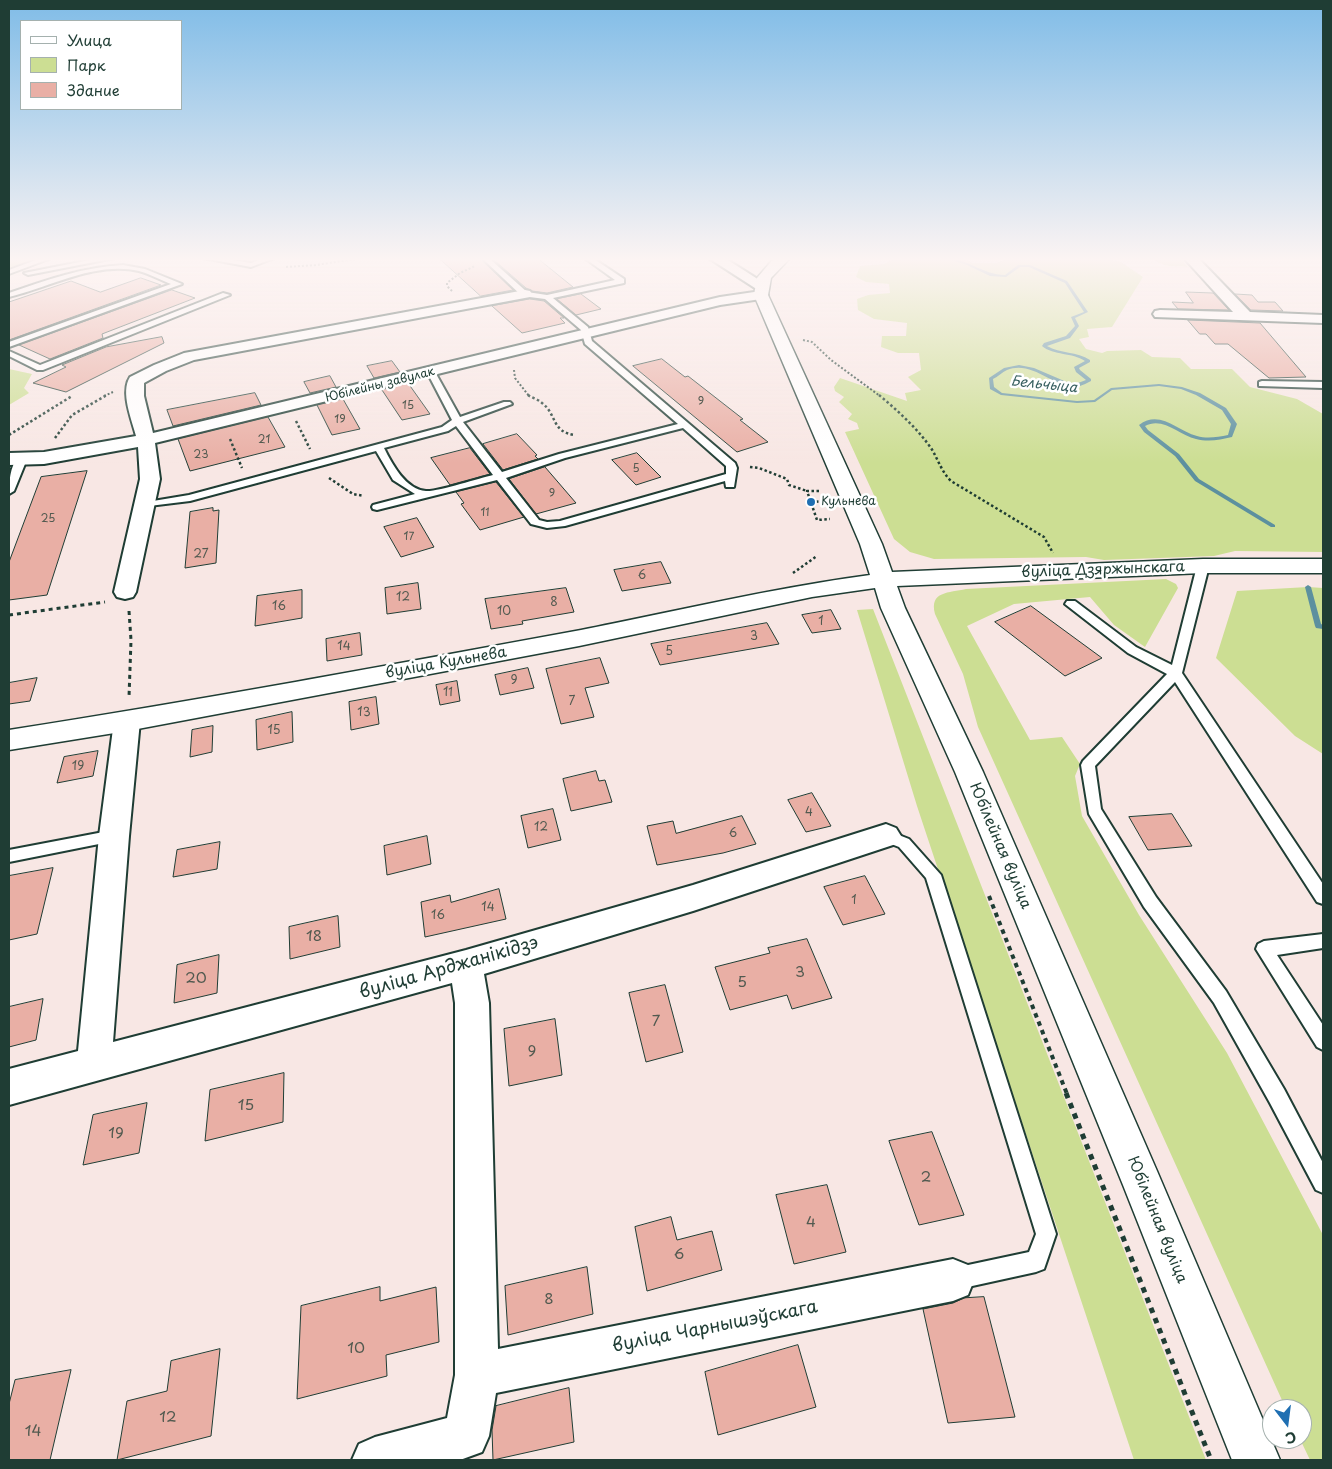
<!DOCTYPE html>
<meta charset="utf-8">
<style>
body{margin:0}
#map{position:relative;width:1332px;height:1469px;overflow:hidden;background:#f8e7e4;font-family:"Playpen Sans",sans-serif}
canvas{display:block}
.frame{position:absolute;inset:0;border:10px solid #1f3d34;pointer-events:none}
.legend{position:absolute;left:20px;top:20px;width:162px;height:90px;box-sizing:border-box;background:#fff;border:1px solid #a5b1ae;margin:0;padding:6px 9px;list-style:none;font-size:15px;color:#1f3d34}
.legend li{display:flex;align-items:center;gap:10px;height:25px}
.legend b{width:25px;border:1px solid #a5b1ae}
.north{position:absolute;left:1262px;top:1399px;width:50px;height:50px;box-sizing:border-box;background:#fff;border:1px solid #a5b1ae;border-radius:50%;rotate:165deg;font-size:14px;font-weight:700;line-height:20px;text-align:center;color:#1f3d34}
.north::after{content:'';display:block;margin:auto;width:18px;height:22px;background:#1f6fb2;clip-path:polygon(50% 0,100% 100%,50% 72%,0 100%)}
</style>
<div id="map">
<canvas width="1332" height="1469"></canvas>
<div class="frame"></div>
<ul class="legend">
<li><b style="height:6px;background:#fff"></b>Улица</li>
<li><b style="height:14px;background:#ccde93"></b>Парк</li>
<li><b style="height:14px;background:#e9afa5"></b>Здание</li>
</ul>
<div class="north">С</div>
</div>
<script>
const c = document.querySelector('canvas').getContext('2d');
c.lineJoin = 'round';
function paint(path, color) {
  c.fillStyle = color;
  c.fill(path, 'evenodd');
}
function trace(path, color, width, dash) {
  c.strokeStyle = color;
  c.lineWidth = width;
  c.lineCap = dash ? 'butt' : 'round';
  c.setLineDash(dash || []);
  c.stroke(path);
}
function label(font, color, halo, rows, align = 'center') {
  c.font = font + ' "Playpen Sans",sans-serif';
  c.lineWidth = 5;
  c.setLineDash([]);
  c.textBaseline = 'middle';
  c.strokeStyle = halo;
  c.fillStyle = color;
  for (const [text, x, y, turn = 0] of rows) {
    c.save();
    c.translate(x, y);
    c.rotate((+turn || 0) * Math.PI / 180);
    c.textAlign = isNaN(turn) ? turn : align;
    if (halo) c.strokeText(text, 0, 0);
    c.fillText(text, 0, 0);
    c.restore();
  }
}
paint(new Path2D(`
 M9,257H47L9,271Z
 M897,257H959L972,263H997L1011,257H1098L1121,262L1143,277L1112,327L1087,329L1089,337L1079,339L1086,349L1102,353L1107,351L1141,350L1152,357L1180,358L1191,369H1232L1250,387L1297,399L1323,414V552L1235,551L1214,556L1104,560L1086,557L934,559L910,552L894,539L845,432L859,429L857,423L848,419L852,414L839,402L844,397L835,391L834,387L840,378L907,401L905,393L921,390L908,377L921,370L919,353H898L881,347L882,336H906L907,323L874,319L858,310L857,299L868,295L890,293L889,284L866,282L856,277L860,266L884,264Z
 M1152,257H1179L1188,267C1173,266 1163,268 1152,257Z
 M9,369L32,374L24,388L29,393L9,405Z
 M1166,579L1176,584L1178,588L1145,647L1114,625L1090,597L1014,604L967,626L1030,740L1062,737L1080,764L1075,776L1082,816L1139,915L1227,1053L1323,1235V1460H1310L1300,1439H1302V1409H1286L978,727L963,674L935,614C929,591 949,593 966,589Z
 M1308,587L1323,588V754L1295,736L1216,658L1237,591Z
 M873,609L1206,1460H1134L917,806L857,610Z`), '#ccde93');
paint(new Path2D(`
 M942,257C965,257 983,275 1005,275L1018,265H1030L1067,281L1088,312L1075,318L1079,326L1070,338L1047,346C1060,354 1077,351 1090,360V362L1079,368L1080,370L1091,379V381C1087,383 1083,385 1080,386C1056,391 1033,359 1007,370C1002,372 998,377 993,379L994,387L1002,393L1077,401L1094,400L1111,388L1159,384L1182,387L1200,393L1226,408L1237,424L1232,437C1220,440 1208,442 1196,439C1179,435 1163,416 1145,426L1148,430L1179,454L1199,479L1275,525V527H1271L1195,481L1175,456L1144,432L1139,425C1160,409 1177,431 1197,436C1207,439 1218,437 1228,435L1231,424L1222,410L1196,395L1181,389L1159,386L1112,390L1095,402L1077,403L1001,395L990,389L989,378L1004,368L1019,365L1034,368L1069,383H1078L1086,380L1076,372L1074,367L1085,361C1072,352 1054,356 1042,346L1044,343L1066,336L1075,326L1071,317L1084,312L1065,283L1029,267H1020L1006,277L990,276L967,265Z
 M1308,585L1311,587L1321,624L1323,625V629L1316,628L1315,626L1305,587Z`), '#5c909f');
const building = new Path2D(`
 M438,257H484L483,261L513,290L481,296Z
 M497,257H536L573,287L547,293L532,291L526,288L494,260Z
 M141,278L161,285L9,340V302L71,281L100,292Z
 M172,290L195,298L102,334L103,338L50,359L19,345Z
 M1186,292L1213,293L1229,310L1178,309L1172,302L1193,303Z
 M581,294L601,309L576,315L557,299Z
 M1235,294L1252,295L1258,302H1275L1283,311L1251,310Z
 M530,299L544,301L564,318H560L565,323L522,333L492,306Z
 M1188,320L1260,323L1306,377L1269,378L1228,344H1215L1206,334H1200Z
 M162,337L164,343L66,392L33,383L66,367L62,365L106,347Z
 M662,359L685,377L688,376L743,419L740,420L768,442L737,452L633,366Z
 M392,361L400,372L374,378L367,366Z
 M330,376L336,387L310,393L304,382Z
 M408,383L430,414L402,420L382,390Z
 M255,393L261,405L173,426L167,410Z
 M343,399L360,429L332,435L317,405Z
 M268,417L285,447L190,471L178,439Z
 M517,434L537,455L535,456L538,459L503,470L483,444Z
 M470,448L490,474L450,485L431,458Z
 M637,453L661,477L636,485L612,460Z
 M545,467L576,503L536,514L509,479Z
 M87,471L47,595L9,600V562L41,477Z
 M496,482L524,517L480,530L461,504L464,503L456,492Z
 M213,508V511L219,510L216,563L185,568L190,512Z
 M417,518L434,547L401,557L384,527Z
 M661,562L671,583L622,591L614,570Z
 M418,583L421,609L387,614L385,588Z
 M566,588L574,612L522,621L523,624L491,629L485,599Z
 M302,590V618L255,626L257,596Z
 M1031,606L1102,658L1065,676L995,622Z
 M831,610L841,629L812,633L802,615Z
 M767,623L779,644L660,665L651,644Z
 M360,633L362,655L327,661L326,639Z
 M600,658L609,683L585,688L594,717L561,724L546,669Z
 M528,668L534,688L500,695L495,675Z
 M37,678L30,701L9,704V683Z
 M457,681L460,701L440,705L436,685Z
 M376,697L379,724L351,730L349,702Z
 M292,712L293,742L257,750L256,720Z
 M213,726L212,752L190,757L192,730Z
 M98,751L93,776L57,783L64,757Z
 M596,771L599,781L605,780L612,802L571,811L563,779Z
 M812,793L831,826L806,832L788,800Z
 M553,809L561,840L528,848L521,816Z
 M1172,814L1192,846L1148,850L1129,817Z
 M742,816L756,844L723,853L657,865L647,826L673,821L676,833Z
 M427,836L431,864L387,875L384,846Z
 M220,842L217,869L173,877L177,850Z
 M53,868L37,934L9,940V876Z
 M865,876L885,914L843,925L824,887Z
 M499,889L506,919L425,937L421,902L450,895L451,902Z
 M338,916L340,947L290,959L289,927Z
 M807,939L832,998L792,1009L787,995L730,1010L715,967L770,953L768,948Z
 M219,955L217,993L174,1003L177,965Z
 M665,985L683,1052L646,1062L629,993Z
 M43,999L36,1040L9,1047V1007Z
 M555,1019L562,1075L509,1086L504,1029Z
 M284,1073L283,1122L205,1141L210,1090Z
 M147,1103L139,1153L83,1165L93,1115Z
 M932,1132L964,1215L919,1225L889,1141Z
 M827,1185L846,1252L794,1264L776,1195Z
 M671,1217L677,1240L712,1231L722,1270L647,1291L635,1227Z
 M587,1267L593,1314L508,1335L505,1286Z
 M380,1287V1301L436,1287L439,1342L386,1355L387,1376L297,1399L301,1306Z
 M984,1297L1015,1417L948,1423L923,1309L953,1303L964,1298Z
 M798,1345L816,1407L718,1435L705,1372Z
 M220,1349L211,1436L117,1460L127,1401L167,1391L171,1361Z
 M71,1370L50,1460H9V1404L15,1380Z
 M569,1388L574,1442L493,1460L492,1430L496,1406Z`);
paint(building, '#e9afa5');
trace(building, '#1f3d34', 1);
const lane = new Path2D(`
 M44,257H54L9,274V270Z
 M105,257H120L28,275L24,273Z
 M198,257H215L251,263L267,257H277L251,267Z
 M487,257H495L491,260L527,292L547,295L615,280L583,257H591L624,279V283L553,298L588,327L592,341L735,463L737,468L734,487H726L725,481L565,526L547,528L531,524L497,480L377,510L373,509L372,507L373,505L415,494L393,480L376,451L190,501L141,507L140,505L141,503L189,495L442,427L452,420L427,372L431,369L435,372L460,417L504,402H510L512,404L463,422L502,472L559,454L678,424L585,344L581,330L545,299L522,296L485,261L484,260ZM456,426L493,475C480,478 437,492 426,491C406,490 392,464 384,448L448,431ZM683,428L726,466V474L560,521L547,522L539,520L506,478L565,458Z
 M123,265L145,269L182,284L9,347V342L171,284C161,280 150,274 139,271C95,261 51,287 9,297V293C46,280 83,267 123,265Z
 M223,293L230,295L43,370H37L9,356V351L40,365Z
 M1262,381L1323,382V388L1259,386V382Z
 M22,456L27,459L14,491L9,494C9,483 10,460 22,456Z
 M1203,563L1209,566L1182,673L1323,884V904L1317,902L1175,682L1095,766L1101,809L1156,897L1226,991L1284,1089L1323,1163V1193L1316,1190L1270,1103L1214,1003L1144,907L1089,814L1081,765L1083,761L1167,674L1128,653L1065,604L1067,601H1075L1136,647L1172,665L1197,566Z
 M114,830L119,832L122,836L119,840L9,862V850Z
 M886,830L909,839L941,875L1056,1234L1044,1269L1036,1272L954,1290L946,1287L943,1279L946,1271L954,1268L1029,1252L1036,1234L926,878L899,847L881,840L878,836L881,832Z
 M1323,934V948L1277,955L1323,1025V1050L1317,1047L1256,949L1258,944L1264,941Z`);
const street = new Path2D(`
 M707,257H723L767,285L760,289L755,288Z
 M1183,257H1197L1250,312L1323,315V323L1155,317L1153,314L1155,311L1160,310L1233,312Z
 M525,290L530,291L532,294L530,297L194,360L166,371L144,383V396L153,433L720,297L761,291L766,292L768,295L766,298L761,299L720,305L155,443L160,479L136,592L133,597L125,599L117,597L114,592L140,479L138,447L44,464L9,465V453L44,452L136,436C132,420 120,392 130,377L154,365L184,353Z
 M127,712L136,714L140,721L129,836L113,1042L466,950L693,885L886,824L896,828L901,836L896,844L693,911L484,974L489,1003L498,1349L953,1259L968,1265L974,1280L968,1295L953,1301L496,1393L489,1436L482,1452L460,1460H352L359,1444L375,1437L447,1418L455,1375V1003L452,983L9,1105V1069L78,1051L99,836L114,721L118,714Z`);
const secondary = new Path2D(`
 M775,257H791L771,278L768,295L882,544L892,572L1203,559H1323V573H1203L897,586L905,608L983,772L1157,1171L1280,1460H1232L1123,1185L955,772L881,608L875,588L812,597L579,646L127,731L9,750V730C200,700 391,665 581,630C677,611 773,588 870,575L860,544L754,295L757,278Z`);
trace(lane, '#1f3d34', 4);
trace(street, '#1f3d34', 4);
trace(secondary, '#1f3d34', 3);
trace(new Path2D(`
 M286,267L316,265L368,257
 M452,291L447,286V283L460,273L475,266
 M803,340L812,342L831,360L880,396
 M514,370L515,378L529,396
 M104,396L113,392`), '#1f3d34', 2, [2, 2]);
trace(new Path2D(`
 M528,395C532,398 538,399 542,403C557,414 551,432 575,435
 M879,395C898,411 916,427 931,448C938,459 941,471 951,481L1044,537L1053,553
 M296,421L310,449
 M9,435L72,396
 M55,438L72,415L107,395
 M230,439L242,468
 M750,467L759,468L787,479L789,485L807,491
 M329,478L353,494L364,496
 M819,491H807L817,520L830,519
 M811,502L828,501
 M793,573L817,556`), '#1f3d34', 2.5, [2.5, 2.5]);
trace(new Path2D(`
 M129,611L131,640L129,697
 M9,615L105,602`), '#1f3d34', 3, [4, 4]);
trace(new Path2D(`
 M989,896L1067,1094`), '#1f3d34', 4, [4.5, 4.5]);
trace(new Path2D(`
 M1066,1093L1211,1460`), '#1f3d34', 5, [5.5, 5.5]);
paint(lane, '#fff');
paint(street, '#fff');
paint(secondary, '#fff');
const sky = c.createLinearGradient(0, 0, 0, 463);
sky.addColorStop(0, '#80bce7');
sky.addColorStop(0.56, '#fcf4f3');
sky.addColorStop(1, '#fcf4f300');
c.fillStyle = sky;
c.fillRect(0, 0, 1332, 463);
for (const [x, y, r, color] of [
 [811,502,5,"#1f6fb2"]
]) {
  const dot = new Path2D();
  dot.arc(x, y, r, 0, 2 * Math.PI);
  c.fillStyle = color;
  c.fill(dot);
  trace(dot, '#fff', 2);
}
label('11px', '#525a50', null, [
 ["9",701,402],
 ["15",408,406],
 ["19",340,420],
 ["21",264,440],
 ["23",201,455],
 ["5",636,469],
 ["9",552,494],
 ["11",485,513],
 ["25",48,519],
 ["17",409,537]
]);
label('12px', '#1f3d34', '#fff', [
 ["Юбілейны завулак",380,385,-14]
]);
label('12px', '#1f3d34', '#fff', [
 ["Кульнева",821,502]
], 'left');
label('12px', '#525a50', null, [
 ["27",201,555],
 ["6",642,576],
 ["12",403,598],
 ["8",554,603],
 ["16",279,607],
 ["10",504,612],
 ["1",821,622],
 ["3",754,637],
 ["14",344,647],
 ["5",669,652],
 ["9",514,681],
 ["11",448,693],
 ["7",572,702],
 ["13",364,713],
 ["15",274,731],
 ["19",78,767],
 ["4",809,813],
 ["12",541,828],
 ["6",733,834],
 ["1",854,901],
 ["14",488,908],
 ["16",438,916]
]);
label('italic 14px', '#386060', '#fff', [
 ["Бельчыца",1044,385,6]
]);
label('15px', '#1f3d34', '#fff', [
 ["вуліца Дзяржынскага",1103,570,-2],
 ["вуліца Кульнева",446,663,-10],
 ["Юбілейная вуліца",1000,846,67],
 ["Юбілейная вуліца",1157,1220,68]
]);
label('15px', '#525a50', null, [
 ["18",314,937],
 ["3",800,973],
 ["20",196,979],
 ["5",742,983],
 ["7",656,1022],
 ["9",532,1052],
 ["15",246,1106],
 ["19",116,1134],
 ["2",926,1178],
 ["4",811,1223],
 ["6",679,1255],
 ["8",549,1300],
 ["10",356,1349],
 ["12",168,1418],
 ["14",33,1432]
]);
label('18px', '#1f3d34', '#fff', [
 ["вуліца Арджанікідзэ",449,968,-16],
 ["вуліца Чарнышэўскага",715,1327,-11]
]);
</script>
